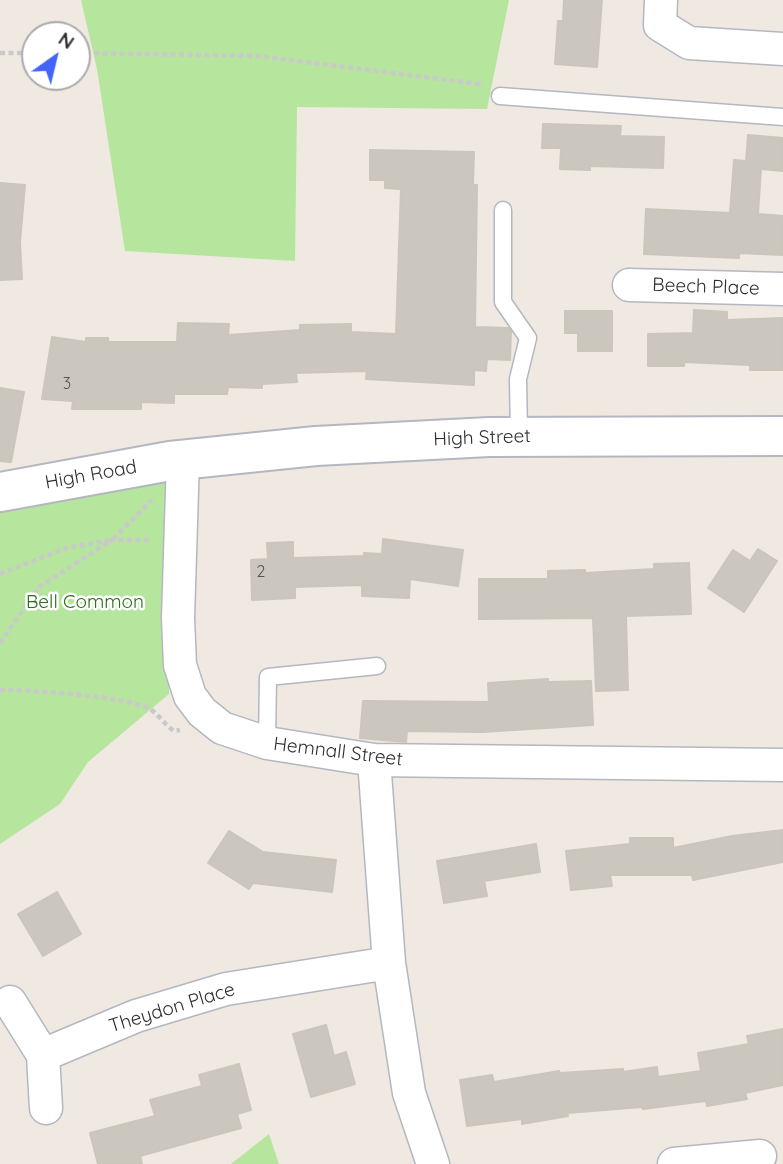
<!DOCTYPE html>
<style>
body{margin:0}
#map{position:relative;width:783px;height:1164px;overflow:hidden;background:#efe9e1;font-family:Quicksand,sans-serif}
canvas{display:block}
.north{position:absolute;left:21px;top:21px;width:70px;height:70px;box-sizing:border-box;background:#fff;border:2px solid #ababab;border-radius:50%;rotate:34deg;font-size:19px;font-weight:700;line-height:28px;text-align:center;color:#2e2e2e}
.north::after{content:'';display:block;margin:auto;width:24px;height:32px;background:#4264fb;clip-path:polygon(50% 0,100% 100%,50% 72%,0 100%)}
</style>
<div id="map">
<canvas width="783" height="1164"></canvas>
<div class="north">N</div>
</div>
<script>
const c = document.querySelector('canvas').getContext('2d');
c.lineJoin = 'round';
function paint(path, color) {
  c.fillStyle = color;
  c.fill(path, 'evenodd');
}
function trace(path, color, width, dash) {
  c.strokeStyle = color;
  c.lineWidth = width;
  c.lineCap = dash ? 'butt' : 'round';
  c.setLineDash(dash || []);
  c.stroke(path);
}
function label(font, color, halo, rows, align = 'center') {
  c.font = font + ' Quicksand,sans-serif';
  c.lineWidth = 5;
  c.setLineDash([]);
  c.textBaseline = 'middle';
  c.strokeStyle = halo;
  c.fillStyle = color;
  for (const [text, x, y, turn = 0] of rows) {
    c.save();
    c.translate(x, y);
    c.rotate((+turn || 0) * Math.PI / 180);
    c.textAlign = isNaN(turn) ? turn : align;
    if (halo) c.strokeText(text, 0, 0);
    c.fillText(text, 0, 0);
    c.restore();
  }
}
paint(new Path2D(`
 M81,0H509L487,109L297,107L295,261L125,251L97,69Z
 M171,479L169,694L88,762L60,804L0,844V509Z
 M269,1134L279,1164H231Z`), '#b6e59e');
const building = new Path2D(`
 M564,0H602L597,67L555,64L558,21H563Z
 M543,124L621,126L620,136L664,137L663,168L590,166V170L560,169L561,148H542Z
 M748,135L783,138V171L761,169L758,214L783,216V255L739,253V258L644,254L646,209L730,213L734,160L746,161Z
 M370,150L474,152L473,185H477L475,327L508,328L511,331L510,360L487,359L486,371L474,370V385L366,379L367,371L296,373L297,382L262,384V388L228,387L227,394H174V403L141,402V409H72L73,401L42,399L52,337L86,342V338H108V342H177L178,323L229,324L228,335L300,330V325L351,324V332L396,334L401,189L385,188V180H370Z
 M0,183L25,185L20,242L22,279L0,280Z
 M694,310L727,312V320L783,318V370H750V365L684,362V366H648V334L693,333Z
 M565,311H612V351H578V333H565Z
 M0,388L24,392L11,462L0,461Z
 M383,539L463,550L458,586L410,579L409,598L362,596V585L295,587V598L252,600L251,560L268,559L267,543L293,542V558L364,556V553L382,554Z
 M758,549L777,561L744,612L708,588L733,550L750,561Z
 M689,563L691,614L626,616L628,690L596,691L593,618L479,619V579H548V571L585,570V573L654,569V564Z
 M548,679V682L591,681L593,725L482,732L407,731L406,742L360,738L363,701L489,702L488,683Z
 M783,830V862L693,880L692,875H610L612,886L571,890L566,851L630,844V838H673V848L732,836Z
 M229,831L263,852L336,860L332,892L253,883L249,889L208,863Z
 M536,844L540,872L484,881L487,896L444,903L437,861Z
 M57,892L81,934L43,956L18,914Z
 M326,1025L334,1056L346,1052L355,1084L311,1097L293,1034Z
 M783,1029V1085L745,1093L747,1099L707,1106L706,1101L643,1109L642,1107L567,1113L568,1116L522,1124V1119L467,1126L460,1080L492,1075L494,1082L559,1071L560,1073L623,1069V1072L657,1067L658,1077L701,1071L698,1053L749,1044L747,1036Z
 M239,1064L251,1110L237,1114L241,1128L140,1156L142,1164H98L90,1133L155,1116L150,1100L202,1086L199,1075Z`);
paint(building, '#cbc7bf');
trace(building, '#cbc5ba', 2);
const service = new Path2D(`
 M500,96L783,117
 M503,210V302L528,338L518,379L519,437
 M267,743L268,677L377,666`);
const minor = new Path2D(`
 M661,0L660,25L689,43L783,49
 M629,285L783,289
 M183,459L178,618L180,665L190,696L202,712L222,728L267,743L374,760L783,765
 M374,760L389,963L409,1093L433,1164
 M10,1002L43,1055L46,1108
 M43,1055L136,1016L226,989L389,963
 M674,1164L760,1156`);
const secondary = new Path2D(`
 M0,492L170,461L316,446L489,437L783,436`);
trace(service, '#b4b7c1', 19);
trace(minor, '#b4b7c1', 35);
trace(secondary, '#b4b7c1', 42);
trace(new Path2D(`
 M0,53H35
 M77,53L258,56L479,84L483,87
 M0,574L66,548L112,540L152,500
 M0,643L39,587L112,540H151
 M0,690C30,690 126,696 150,709C158,714 165,725 174,731L180,730`), '#c9c9c9', 4.5, [5, 3.5]);
trace(service, '#fff', 16);
trace(minor, '#fff', 32);
trace(secondary, '#fff', 38);
label('16px', '#555452', null, [
 ["3",67,384],
 ["2",261,572]
]);
label('19px', '#2e2e2e', '#fff', [
 ["Beech Place",706,287,2],
 ["High Street",482,438,-2],
 ["High Road",91,475,-10],
 ["Hemnall Street",338,752,7],
 ["Theydon Place",172,1008,-17]
]);
label('19px', '#2c6e1b', '#fff', [
 ["Bell Common",85,602]
]);
</script>
